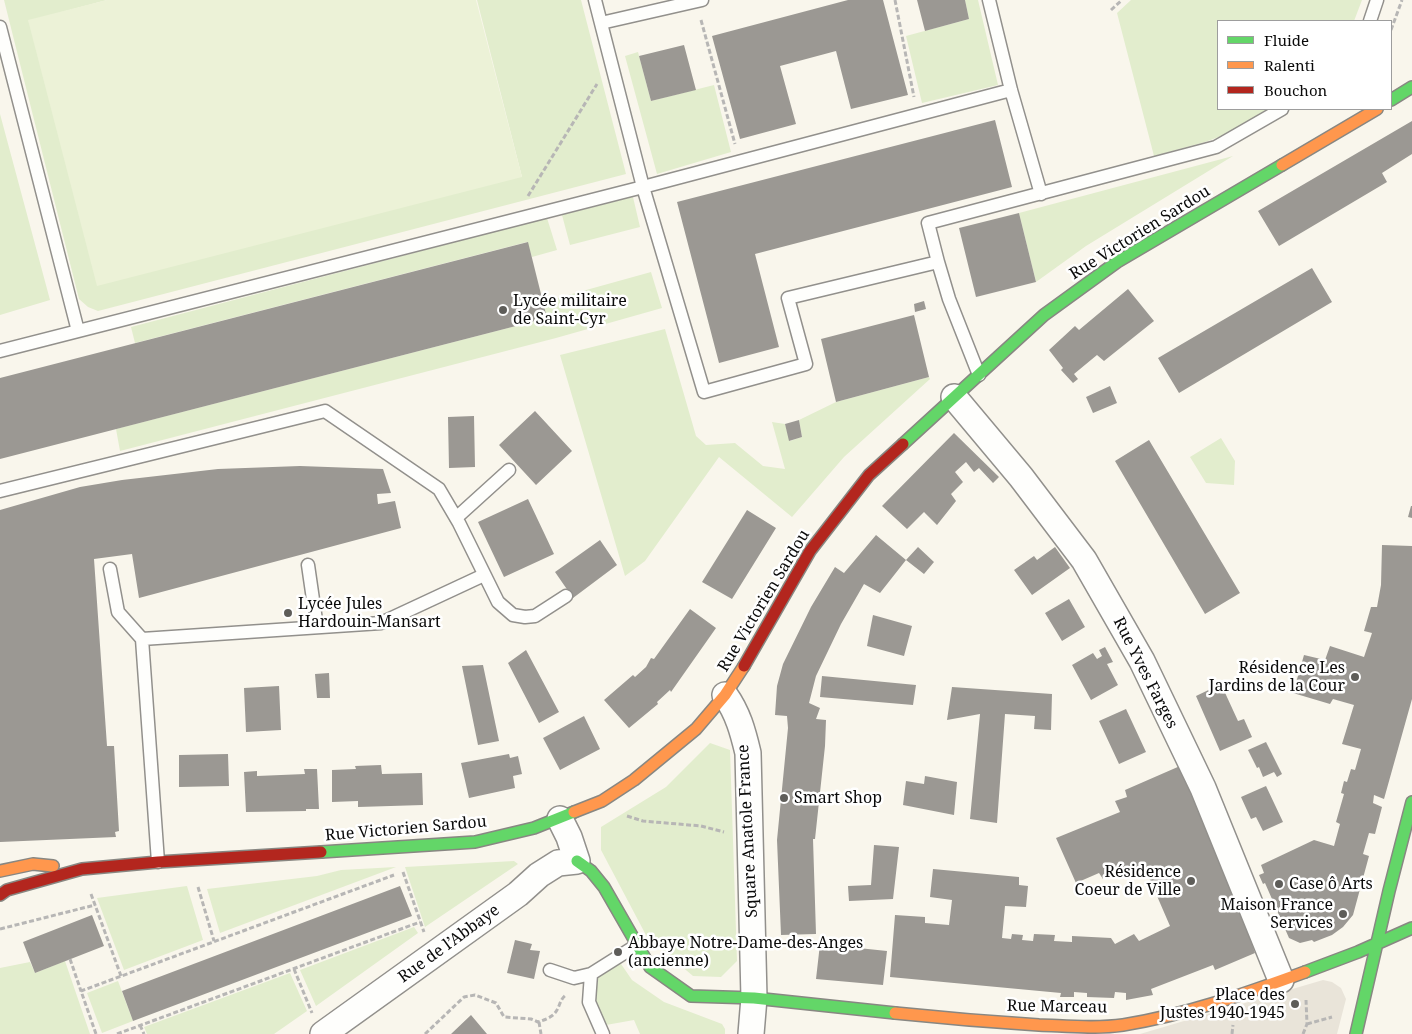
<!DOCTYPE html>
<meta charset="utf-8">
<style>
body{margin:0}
#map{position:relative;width:1412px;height:1034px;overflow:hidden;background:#f9f6ec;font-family:"Noto Serif",serif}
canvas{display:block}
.legend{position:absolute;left:1217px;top:20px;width:175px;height:90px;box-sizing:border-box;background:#fff;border:1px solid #9d9d9d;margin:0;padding:6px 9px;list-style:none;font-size:15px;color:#0a0a0a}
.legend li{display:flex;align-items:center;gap:10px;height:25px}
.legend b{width:25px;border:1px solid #9d9d9d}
</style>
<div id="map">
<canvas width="1412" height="1034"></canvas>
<ul class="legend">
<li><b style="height:6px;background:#63d668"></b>Fluide</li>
<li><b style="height:6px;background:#ff974d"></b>Ralenti</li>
<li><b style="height:6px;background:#b3261e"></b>Bouchon</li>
</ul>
</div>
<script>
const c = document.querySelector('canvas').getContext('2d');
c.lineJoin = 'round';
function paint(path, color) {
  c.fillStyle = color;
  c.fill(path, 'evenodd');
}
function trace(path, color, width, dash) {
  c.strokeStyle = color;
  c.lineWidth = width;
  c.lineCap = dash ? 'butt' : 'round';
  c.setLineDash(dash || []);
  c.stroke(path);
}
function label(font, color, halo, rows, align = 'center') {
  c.font = font + ' "Noto Serif",serif';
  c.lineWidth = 5;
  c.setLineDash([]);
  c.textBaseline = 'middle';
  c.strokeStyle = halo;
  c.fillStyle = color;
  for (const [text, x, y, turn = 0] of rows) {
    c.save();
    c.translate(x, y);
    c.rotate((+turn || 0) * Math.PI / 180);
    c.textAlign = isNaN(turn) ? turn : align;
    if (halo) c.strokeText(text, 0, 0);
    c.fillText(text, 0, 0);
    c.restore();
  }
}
paint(new Path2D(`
 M4,0H107L28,21L522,177L477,0H581L626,174L98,311L88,307L79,299Z
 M965,0H978L998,85L922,103L906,36L969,19Z
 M1131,0H1362L1354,21H1218V109H1269L1243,128L1205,142L1154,156L1117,13Z
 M638,52L651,101L714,85L731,152L657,174L625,56Z
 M0,114L50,300L0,315Z
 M1233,156L1086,246L1036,282L1019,213Z
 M633,197L640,227L570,245L562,215Z
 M547,218L557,250L532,257L527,242L135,343L131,327Z
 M651,272L662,308L556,338L120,451L116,429L547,318L543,302Z
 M665,329L696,436L706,445L735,443L763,466L785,469L772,422L785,424L790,441L802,437L799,420L836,402L929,377L930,379L844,457L792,517L719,457L645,561L625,576L560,355Z
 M1221,438L1235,461L1234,485L1206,483L1190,457Z
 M710,743L730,750L737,961L721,977L693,976L647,937L601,850V827L666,787Z
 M514,861L518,864L425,927L405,867Z
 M396,867L220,933L207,889L317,876L341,870Z
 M187,886L203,940L124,970L97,898Z
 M414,927L418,933L316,1006L300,970Z
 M65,961L90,1034H0V968L30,962L35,973Z
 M619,961L632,980L664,1002L722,1024L725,1029V1034H640L634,1020L606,1025L595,1001L596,976Z
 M290,973L307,1011L274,1034H147L144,1027Z
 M118,981L133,1021L102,1033L87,993Z`), '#e2edcd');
paint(new Path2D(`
 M107,0H476L522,177L97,286L28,20Z`), '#ecf2d7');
paint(new Path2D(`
 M1323,980L1332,982L1341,988L1346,999L1337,1034H1140Z`), '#e9e4d9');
paint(new Path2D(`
 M848,0H883L908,95L851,109L836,51L780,66L796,124L740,139L712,36Z
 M917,0H965L969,19L925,31Z
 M684,45L696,90L651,101L639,56Z
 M995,120L1012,187L755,254L779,347L719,363L677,202Z
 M1412,121V154L1382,173L1387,182L1279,246L1258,211Z
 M1019,213L1036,282L976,297L959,228Z
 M528,242L547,318L0,459V378Z
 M1312,268L1332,302L1179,393L1158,358Z
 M1128,289L1154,321L1104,361L1097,355L1074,374L1078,379L1073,383L1061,370L1063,368L1049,350L1075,326L1079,330Z
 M924,301L926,309L915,312L914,304Z
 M914,315L929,377L836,402L821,339Z
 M1110,386L1117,403L1093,413L1086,397Z
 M535,411L572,451L536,485L499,445Z
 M474,416L475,467L449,468L448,417Z
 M799,420L802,437L789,441L785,424Z
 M954,433L999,477L993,483L979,468L974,472L966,462L955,472L963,482L951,494L956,501L937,525L924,512L907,529L882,506Z
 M1149,440L1240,593L1205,614L1115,461Z
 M300,466L383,469L391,493L377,494L378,504L395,501L401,528L139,598L132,554L94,559L107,746H114L119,831L115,832L116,837L0,842V510L80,487L122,480L218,469Z
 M528,499L554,554L504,577L478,522Z
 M1411,506H1412V518L1408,517Z
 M747,510L776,528L732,599L702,582Z
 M876,535L906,560L880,593L864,584L841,624L816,676L809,703L820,708L816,719L826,720L825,746L815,839H813L816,934L781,935L777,840L788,728L787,716L775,715L777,686L783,664L811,607L835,567L844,573Z
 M600,540L617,565L573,598L555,572Z
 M1382,545L1412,546V699L1384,799L1374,795L1373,803L1382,807L1375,834L1369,833L1363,854L1369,856L1353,915L1343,927L1332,935L1314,942L1312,940L1300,943L1289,938L1265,883L1263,884L1259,875L1264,873L1261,865L1314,840L1334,846L1340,824L1336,822L1344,794L1341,793L1344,781L1347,782L1351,769L1355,770L1361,749L1342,744L1354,705L1333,699L1330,704L1293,693L1304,655L1325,660L1330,646L1364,657L1372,633L1364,631L1371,607H1377L1381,585Z
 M918,547L934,562L924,574L906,560Z
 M1055,547L1070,568L1032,595L1014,570L1034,556L1037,560Z
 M1069,599L1085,627L1062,641L1045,613Z
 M690,609L716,628L671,692L670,690L657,702L658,704L629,728L604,700L633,675L635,677L646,667L651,658L654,659Z
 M873,615L912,626L904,656L867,646Z
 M1105,647L1113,662L1107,664L1118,685L1091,700L1072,665L1093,653L1097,659L1102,656L1099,650Z
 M526,650L559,712L539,723L508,663Z
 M483,665L499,741L478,745L462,666Z
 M329,673L330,698H317L315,674Z
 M822,676L916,685L913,705L820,697Z
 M1221,684L1238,721L1244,719L1252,737L1220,751L1196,696Z
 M279,686L281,730L246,732L244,688Z
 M952,687L1052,694L1051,730L1034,729L1035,716L1005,714L997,823L970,819L980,714L947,720Z
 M1126,709L1146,752L1119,764L1099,721Z
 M584,716L600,749L560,770L543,738Z
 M1266,742L1282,774L1277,777L1274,772L1263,777L1259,767L1257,768L1248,750Z
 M228,754L229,786L179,787V755Z
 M509,754L510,758L518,756L522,774L513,776L515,788L469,798L461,763Z
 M381,765L382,774L422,773L423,805L358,807V801L332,802V770L356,769L355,766Z
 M1180,766L1255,933L1249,935L1255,953L1215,970L1213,965L1151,989L1153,995L1126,1000V993L1115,992L1114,998L1087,997V993L1074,992V997H1060L1061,993L890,977L895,915L925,917V923L949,925L952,900L930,897L933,869L1019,877V885L1028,886L1026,907L1005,906L1002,938L1011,939L1012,934L1023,935L1022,940L1033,941L1034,934L1055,935L1054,941L1072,942V936L1111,938L1115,944L1134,934L1139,941L1170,926L1147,873L1134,878L1116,872L1103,879L1099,873L1076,883L1056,838L1120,812L1115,801L1127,797L1125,790Z
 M304,769H317L319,809H306V811L246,812L244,772L257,771V776L305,774Z
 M925,776L957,782L954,815L903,805L906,781L924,784Z
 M1266,786L1283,822L1263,831L1256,817L1251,819L1241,797Z
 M874,845L899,847L893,899L849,901L848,886L871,885Z
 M400,886L412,916L133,1021L122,991Z
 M92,915L104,946L35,973L23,942Z
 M515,940L532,944L530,950L540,951L534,979L507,973Z
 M820,944L887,951L883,985L816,979Z
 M471,1015L487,1034H451Z`), '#9b9893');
const lane = new Path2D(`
 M595,0L643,187L704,392L806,364L788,298L938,262L949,299L979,375
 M989,0L1011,90L1041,194
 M1370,21L1377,0
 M601,23L702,0
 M0,27L78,331
 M938,262L928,223L1216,147L1282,109
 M0,351L643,187L1011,90
 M0,491L325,411L439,489L459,523L498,602L513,615L525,617L535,616L566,596
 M456,518L509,470
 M308,565L317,627
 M110,569L118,612L142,639
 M158,862L142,639L381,623L484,575
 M550,970L574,978L591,974
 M603,1034L589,1002L591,974L637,945`);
const street = new Path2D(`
 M954,397L1021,477L1084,560L1142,661L1203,788L1281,980
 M725,695C738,713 743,732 748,753L754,998L751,1034
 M323,1034L518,894L539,875L558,863L577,861L569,837L560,819`);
const fast = new Path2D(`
 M1391,100L1412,87
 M903,444L1044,315L1117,262L1282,165
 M321,852L475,842L534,828L574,812
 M577,861L591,871L604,887L650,967L691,996L754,998L895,1013
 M1305,972L1358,952L1412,928
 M1356,1034L1389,891L1412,802`);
const slow = new Path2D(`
 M1282,165L1377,109
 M574,812L602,801L634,780L696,729L725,695L744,666
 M0,871L33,864L53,866
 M895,1013C943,1018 991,1022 1039,1025C1067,1026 1095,1029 1123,1025C1185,1015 1245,994 1305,972`);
const jam = new Path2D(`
 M744,666L810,551L869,475L903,444
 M0,895L7,890L82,869L158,862L321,852`);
trace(lane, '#92908c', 15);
trace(street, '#92908c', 28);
trace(fast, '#888782', 14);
trace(slow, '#888782', 14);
trace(jam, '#888782', 14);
trace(new Path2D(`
 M895,0L914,97
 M1111,10L1122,0
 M701,20L735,144
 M1391,30L1402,0
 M528,196L597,84
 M627,816L643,821L701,826L724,832
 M403,872L424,932
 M198,887L214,941
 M91,894L121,976
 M0,929L95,905
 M70,959L81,991
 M294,969L312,1013
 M539,1022L541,1034
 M1307,1024L1332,1017
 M140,1025L144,1034
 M96,1034L81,991L394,875
 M117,1034L420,922
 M425,1034L464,997L475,995L496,1003L504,1017L531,1019L538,1022C544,1020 550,1018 554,1014C560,1008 559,1000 566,995
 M1232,1034L1233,1025
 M1303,1034L1307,1024L1306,1000`), '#b7b6b5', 3, [5, 2.5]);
trace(lane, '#fefefc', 12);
trace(street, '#fefefc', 25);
trace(fast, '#63d668', 11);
trace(slow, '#ff974d', 11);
trace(jam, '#b3261e', 11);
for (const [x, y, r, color] of [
 [503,310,5,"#5e5d59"],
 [288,613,5,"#5e5d59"],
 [1355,677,5,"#5e5d59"],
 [784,798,5,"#5e5d59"],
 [1191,881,5,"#5e5d59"],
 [1279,884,5,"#5e5d59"],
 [1343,914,5,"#5e5d59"],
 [618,952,5,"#5e5d59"],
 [1295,1004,5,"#5e5d59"]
]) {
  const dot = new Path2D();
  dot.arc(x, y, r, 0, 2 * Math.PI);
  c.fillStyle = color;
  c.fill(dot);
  trace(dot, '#fff', 2);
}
label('16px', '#0a0a0a', '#fff', [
 ["Rue Victorien Sardou",1140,233,-32],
 ["Rue Victorien Sardou",764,601,-59],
 ["Rue Yves Farges",1145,673,63],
 ["Rue Victorien Sardou",406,829,-5],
 ["Square Anatole France",748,831,-93],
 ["Rue de l’Abbaye",449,944,-36],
 ["Rue Marceau",1057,1007,1]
]);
label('16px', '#0a0a0a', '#fff', [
 ["Lycée militaire",513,301],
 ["de Saint-Cyr",513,319],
 ["Lycée Jules",298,604],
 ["Hardouin-Mansart",298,622],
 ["Résidence Les",1345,668,"right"],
 ["Jardins de la Cour",1345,686,"right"],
 ["Smart Shop",794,798],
 ["Résidence",1181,872,"right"],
 ["Coeur de Ville",1181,890,"right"],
 ["Case ô Arts",1289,884],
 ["Maison France",1333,905,"right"],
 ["Services",1333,923,"right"],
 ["Abbaye Notre-Dame-des-Anges",628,943],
 ["(ancienne)",628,961],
 ["Place des",1285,995,"right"],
 ["Justes 1940-1945",1285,1013,"right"]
], 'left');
</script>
